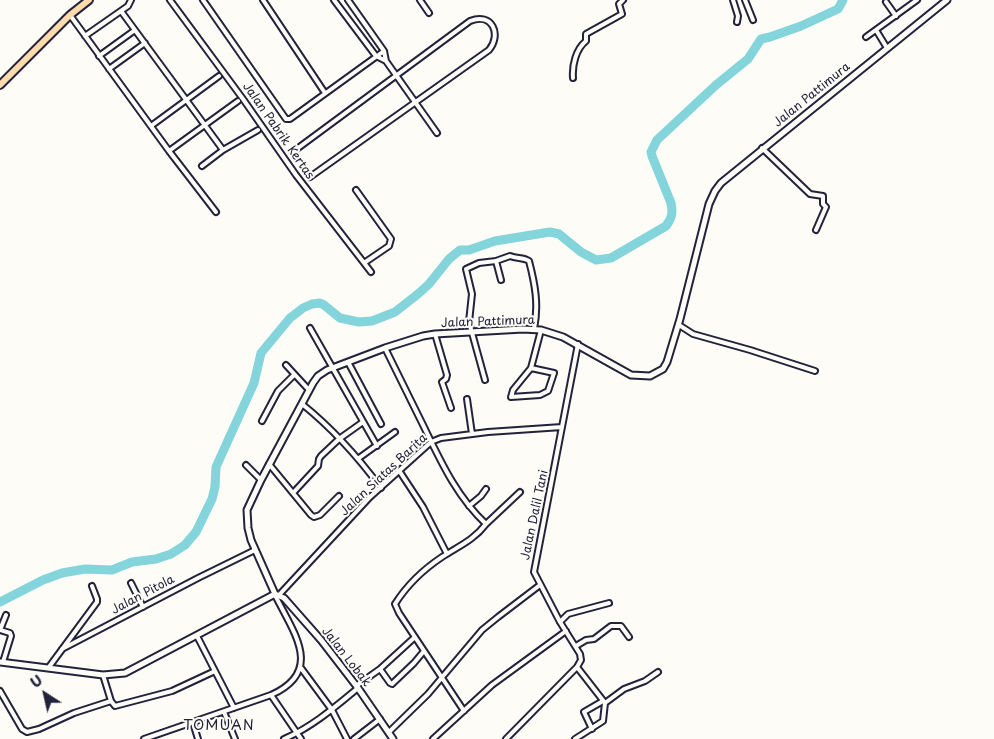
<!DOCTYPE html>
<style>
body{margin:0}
#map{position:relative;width:994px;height:739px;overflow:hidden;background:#fdfcf7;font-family:"Playpen Sans",sans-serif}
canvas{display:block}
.north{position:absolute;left:20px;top:669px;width:50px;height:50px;-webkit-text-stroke:4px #fdfcf7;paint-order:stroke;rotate:325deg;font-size:14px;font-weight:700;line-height:20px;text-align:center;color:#22223b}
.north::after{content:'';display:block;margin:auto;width:18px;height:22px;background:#22223b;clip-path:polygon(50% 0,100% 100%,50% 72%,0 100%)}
</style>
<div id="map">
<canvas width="994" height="739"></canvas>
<div class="north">U</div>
</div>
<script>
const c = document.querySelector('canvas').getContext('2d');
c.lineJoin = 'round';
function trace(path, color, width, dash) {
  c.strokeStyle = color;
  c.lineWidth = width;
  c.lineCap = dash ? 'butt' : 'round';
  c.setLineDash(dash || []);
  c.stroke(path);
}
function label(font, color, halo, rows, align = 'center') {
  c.font = font + ' "Playpen Sans",sans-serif';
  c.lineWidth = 4;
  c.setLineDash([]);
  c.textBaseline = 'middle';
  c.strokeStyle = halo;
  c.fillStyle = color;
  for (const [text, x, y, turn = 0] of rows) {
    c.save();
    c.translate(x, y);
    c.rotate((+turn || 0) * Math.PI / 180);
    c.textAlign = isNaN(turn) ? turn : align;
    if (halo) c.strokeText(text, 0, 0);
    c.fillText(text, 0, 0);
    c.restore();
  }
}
trace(new Path2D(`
 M0,602L43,580L62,573L85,569L112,570L132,562L156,559L171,554L185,545L196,532L212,499L215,487L216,467L254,383L261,353L290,318L303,308L312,304L320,303L324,305L340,318L359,322L372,321L395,312L418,294L429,284L449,259L460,250H469L495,241L550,232L559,234L581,252L596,260L611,258L666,226C672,218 673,213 671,203L652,156L651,152L657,140L716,85L748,59L761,39L770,37L801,26L838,9L843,0`), '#83d4db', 9);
const minor = new Path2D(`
 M170,0L243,99L296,175L371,272
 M203,0L286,119H290L384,51
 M263,0L325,93
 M334,0L376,56L386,61
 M348,0L384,51L386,61L437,133
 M420,0L429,13
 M733,0L738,16L737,22
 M745,0L753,20
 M886,2L896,16
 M121,11L223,150L258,130
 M70,15L169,151L216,212
 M876,30L887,48
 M85,36L128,6L131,0
 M866,37L917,0
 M99,56L135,30
 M109,69L145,43
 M573,78C572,65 576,49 586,41V34L622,14L619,4L623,0
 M151,126L219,76
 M762,148L810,194L823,196V204L826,207L816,230
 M169,151L238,101
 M294,151L470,21C492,12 502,34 489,50L310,177
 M202,166L223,150
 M356,190L391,239L389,246L364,263
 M496,261L510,256C517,259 523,257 529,261C535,284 539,305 534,329
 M679,325L693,334L750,350L815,371
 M310,328L377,446
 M435,334L447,375L446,379L442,382L451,408
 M385,348C398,374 411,401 424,427C441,462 457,497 486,524C474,540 459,546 442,557C424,569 407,585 395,604L399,613L464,711
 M348,362L381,424
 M286,365L309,390
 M531,368L554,373L548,391L540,395L511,397L513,390L531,368L541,330
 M485,380L469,322L472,294L466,269L479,263L496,261L501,280
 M467,399L472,434
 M302,404C332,428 358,457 381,488
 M262,421L278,391L294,375
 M359,458L395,432
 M269,464L311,515L314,517L320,515L339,496
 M246,465L261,480
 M400,472L423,507L447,554
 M293,493L318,466L319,459L321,456L339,439L363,422
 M469,506L481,496L486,489
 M486,524L520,492
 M131,583L143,607
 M279,595L370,497L431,442L441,438L488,432L562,427
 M560,622L568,614L609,603
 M197,636L234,708
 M576,646L586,640L594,639L611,626H621L629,637
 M62,649L198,578L255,550
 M3,662L11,636L10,633L0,630L6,615
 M49,667L97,602V599L92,586
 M301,668L332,710L347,739
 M380,669L390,683L392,684L414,663L424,651
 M103,675L111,701L115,706L172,691L215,671
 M356,686L380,669L415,637
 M0,691L22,729L27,732L39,729L74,713L111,701
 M271,695L301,739
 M605,703L624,689L645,681L658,672
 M224,712L235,739
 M193,723L198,739
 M592,729L584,712L603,701
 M389,732L428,694L482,630L498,617L540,585
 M144,739L271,695C325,671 293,632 275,595
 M284,739C312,727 335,707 358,688
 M354,739L380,719
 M433,739L492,685L566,631
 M506,739L577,667L581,660L580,654L560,622L534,572L578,344
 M575,739L603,721L605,703L577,667`);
const tertiary = new Path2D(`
 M275,594L251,540L248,528L247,510L261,480L313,383L318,376L327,370L385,348L423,336L435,334L523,329L541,330L563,337L631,375L650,376L663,369L667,362L680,319L709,204L715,191L721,183L947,0
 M275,594L284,598L321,640L358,688L393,739
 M0,662L103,675L125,673L275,594`);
const primary = new Path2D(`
 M0,85L70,15L89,0`);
trace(minor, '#22223b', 8);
trace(tertiary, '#22223b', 9);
trace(primary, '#22223b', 10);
trace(minor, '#fdfcf7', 4);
trace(tertiary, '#fdfcf7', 5);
trace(primary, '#fedbac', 6);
label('12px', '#22223b', '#fdfcf7', [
 ["Jalan Pattimura",812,95,-39],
 ["Jalan Pabrik Kertas",278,131,55],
 ["Jalan Pattimura",488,322,-2],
 ["Jalan Siatas Barita",384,475,-43],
 ["Jalan Dalil Tani",535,515,-78],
 ["Jalan Pitola",143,595,-28],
 ["Jalan Lobak",346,657,52]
]);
c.letterSpacing = '1px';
label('14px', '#22223b', '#fdfcf7', [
 ["TOMUAN",219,726]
]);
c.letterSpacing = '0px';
</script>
